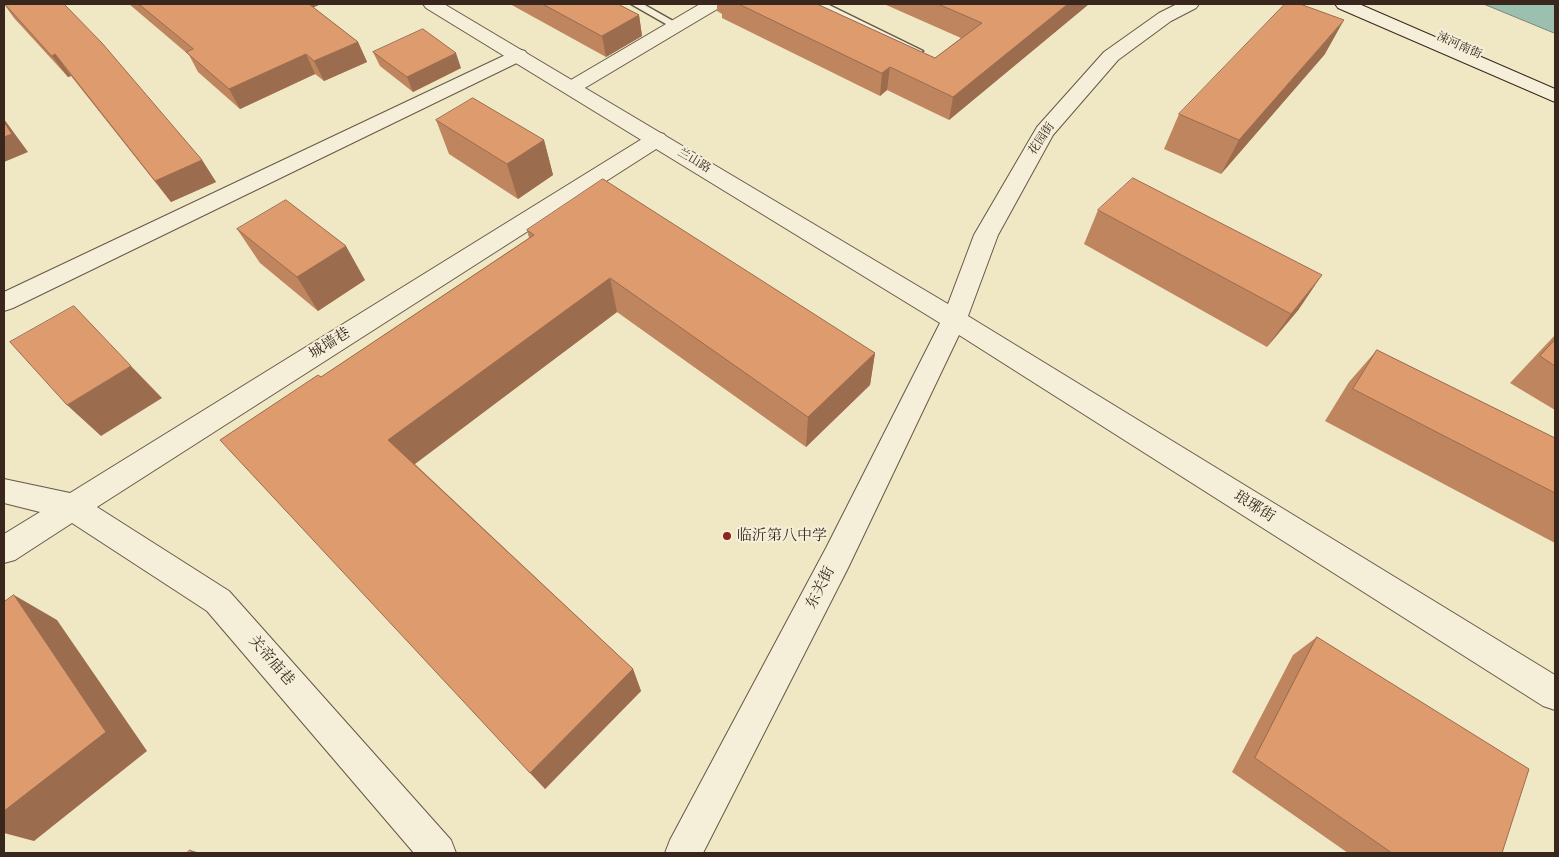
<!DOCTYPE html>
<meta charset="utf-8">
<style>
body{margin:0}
#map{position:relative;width:1559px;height:857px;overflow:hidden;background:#f0e7c5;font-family:"Libre Bodoni",serif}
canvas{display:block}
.frame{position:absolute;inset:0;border:5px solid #39271d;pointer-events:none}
</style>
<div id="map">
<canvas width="1559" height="857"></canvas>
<div class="frame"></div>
</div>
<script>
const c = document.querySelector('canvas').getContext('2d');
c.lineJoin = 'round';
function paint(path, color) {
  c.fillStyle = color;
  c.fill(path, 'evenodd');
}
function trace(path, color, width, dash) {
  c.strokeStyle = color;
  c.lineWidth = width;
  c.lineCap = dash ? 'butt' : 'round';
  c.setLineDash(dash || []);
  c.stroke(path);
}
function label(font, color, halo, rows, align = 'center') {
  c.font = font + ' "Libre Bodoni","Noto Serif SC",serif';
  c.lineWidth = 4;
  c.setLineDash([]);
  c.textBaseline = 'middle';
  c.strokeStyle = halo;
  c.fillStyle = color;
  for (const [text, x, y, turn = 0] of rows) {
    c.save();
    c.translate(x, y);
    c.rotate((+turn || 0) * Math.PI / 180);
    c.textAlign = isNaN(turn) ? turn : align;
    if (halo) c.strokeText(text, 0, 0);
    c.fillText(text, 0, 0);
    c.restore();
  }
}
const water = new Path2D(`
 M1484,4H1555V33Z`);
paint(water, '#9bc0b0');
trace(water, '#748375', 1);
const service = new Path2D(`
 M631,4H643L682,26L681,28H673Z
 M815,4H827L923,51L918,54L914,53Z`);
const minor = new Path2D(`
 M700,4H722L719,8L578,92L571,94L564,92L561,88L564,84Z
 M518,49L525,51L528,55L525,59L13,308L4,311V292Z
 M657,132L664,134L668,139L664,144L97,507L229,591L451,840L456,853H414L207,611L72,523L15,560L4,563V534L40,512L4,503V479L70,493L650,134Z`);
const tertiary = new Path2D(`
 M423,4H444L948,304L974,235L1037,127L1104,52L1159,13L1177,4H1199L1196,8L1171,21L1118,60L1053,135L998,235L968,316L1555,675V710L1543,706L959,335L848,568L703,853H665L670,840L826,548L940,323L426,8Z`);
const secondary = new Path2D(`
 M1335,4H1359L1555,89V102L1338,8Z`);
trace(service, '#675747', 3);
trace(minor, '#675747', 2);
trace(tertiary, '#675747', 2);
trace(secondary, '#39271d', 2);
paint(service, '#f5efd9');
paint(minor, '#f5efd9');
paint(tertiary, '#f5efd9');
paint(secondary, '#f5efd9');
paint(new Path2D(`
 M4,4H64L202,160L216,182L171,202L71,76L68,77L14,18Z
 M129,4H321L313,7L358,42L367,62L324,81L315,74L240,109L198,72L189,55Z
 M510,4H618L639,15L642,36L606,57Z
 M717,4H817L935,58L961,38L884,4H1089L949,120L887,90L880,96L722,18V14L717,11Z
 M373,52L461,68L413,92L380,66Z
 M1325,54L1221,174L1164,149L1179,114Z
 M436,120L544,140L553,175L518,199L449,154Z
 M1098,210L1299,309L1267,347L1084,244Z
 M237,229L365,280L318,311L260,263Z
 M527,230L875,353L870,385L806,447L617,312L415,464L633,669L641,691L545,789L321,377L529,238Z
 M1555,335V410L1510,383Z
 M1377,350L1555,438V543L1325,421L1349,382Z
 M1317,637L1502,853H1348L1232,772L1293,655Z`), '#bf855f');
paint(new Path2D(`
 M299,4H321L303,12Z
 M1068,4H1089L949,120L953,97Z
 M639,15L642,36L606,57L602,36Z
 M1344,20L1325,54L1221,174L1239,140Z
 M358,42L367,62L324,81L314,61Z
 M456,53L461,68L413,92L407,77Z
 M55,54L71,76L68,77L52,56Z
 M306,54L315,74L240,109L229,89Z
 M890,67L887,90L880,96L882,73Z
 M4,119L28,152L4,162Z
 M544,140L553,175L518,199L507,164Z
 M202,160L216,182L171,202L155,181Z
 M346,246L365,280L318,311L297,277Z
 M1322,275L1299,309L1267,347L1291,314Z
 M610,278L617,312L408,469L388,440Z
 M875,353L870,385L806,447L808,417Z
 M131,366L162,398L101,436L67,405Z
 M14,595L57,620L147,751L34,841L4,833V811Z
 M633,669L641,691L545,789L530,773Z
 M190,850L200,853H193Z`), '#9b6c4d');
const building = new Path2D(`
 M5,4H64L102,43L202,160L155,181L55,54L52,56Z
 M139,4H309L358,42L314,61L306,54L229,89L186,52L193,49Z
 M543,4H618L639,15L602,36Z
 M739,4H817L935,58L982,23L938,4H1068L953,97L890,67L882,73Z
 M1285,4H1300L1344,20L1239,140L1179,114Z
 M423,29L456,53L407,77L373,52Z
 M473,98L544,140L507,164L436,120Z
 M4,122L12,134L4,137Z
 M1133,178L1322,275L1291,314L1098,210Z
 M603,179L875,353L808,417L610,278L388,440L633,669L530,773L220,440L318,375L321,377L534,235L527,230Z
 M286,200L346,246L297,277L237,229Z
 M74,306L131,366L67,405L10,342Z
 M1555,340V366L1540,356Z
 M1377,350L1555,438V493L1353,389Z
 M14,595L106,732L4,811V602Z
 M1317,637L1529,769L1502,853H1392L1255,758Z
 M190,850L193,853H187Z`);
paint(building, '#de9b6e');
trace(building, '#9b6c4d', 1);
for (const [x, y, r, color] of [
 [727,536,5,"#8f2418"]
]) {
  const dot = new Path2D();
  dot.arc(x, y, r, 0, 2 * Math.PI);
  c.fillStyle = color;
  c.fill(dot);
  trace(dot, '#f5efd9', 2);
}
label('12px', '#39271d', '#f5efd9', [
 ["涑河南街",1459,46,24],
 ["花园街",1042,139,-56],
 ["兰山路",694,161,31]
]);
label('15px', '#39271d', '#f5efd9', [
 ["城墙巷",330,344,-32],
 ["琅琊街",1254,507,32],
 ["东关街",821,588,-63],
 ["关帝庙巷",271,661,49]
]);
label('15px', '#39271d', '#f5efd9', [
 ["临沂第八中学",737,536]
], 'left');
</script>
